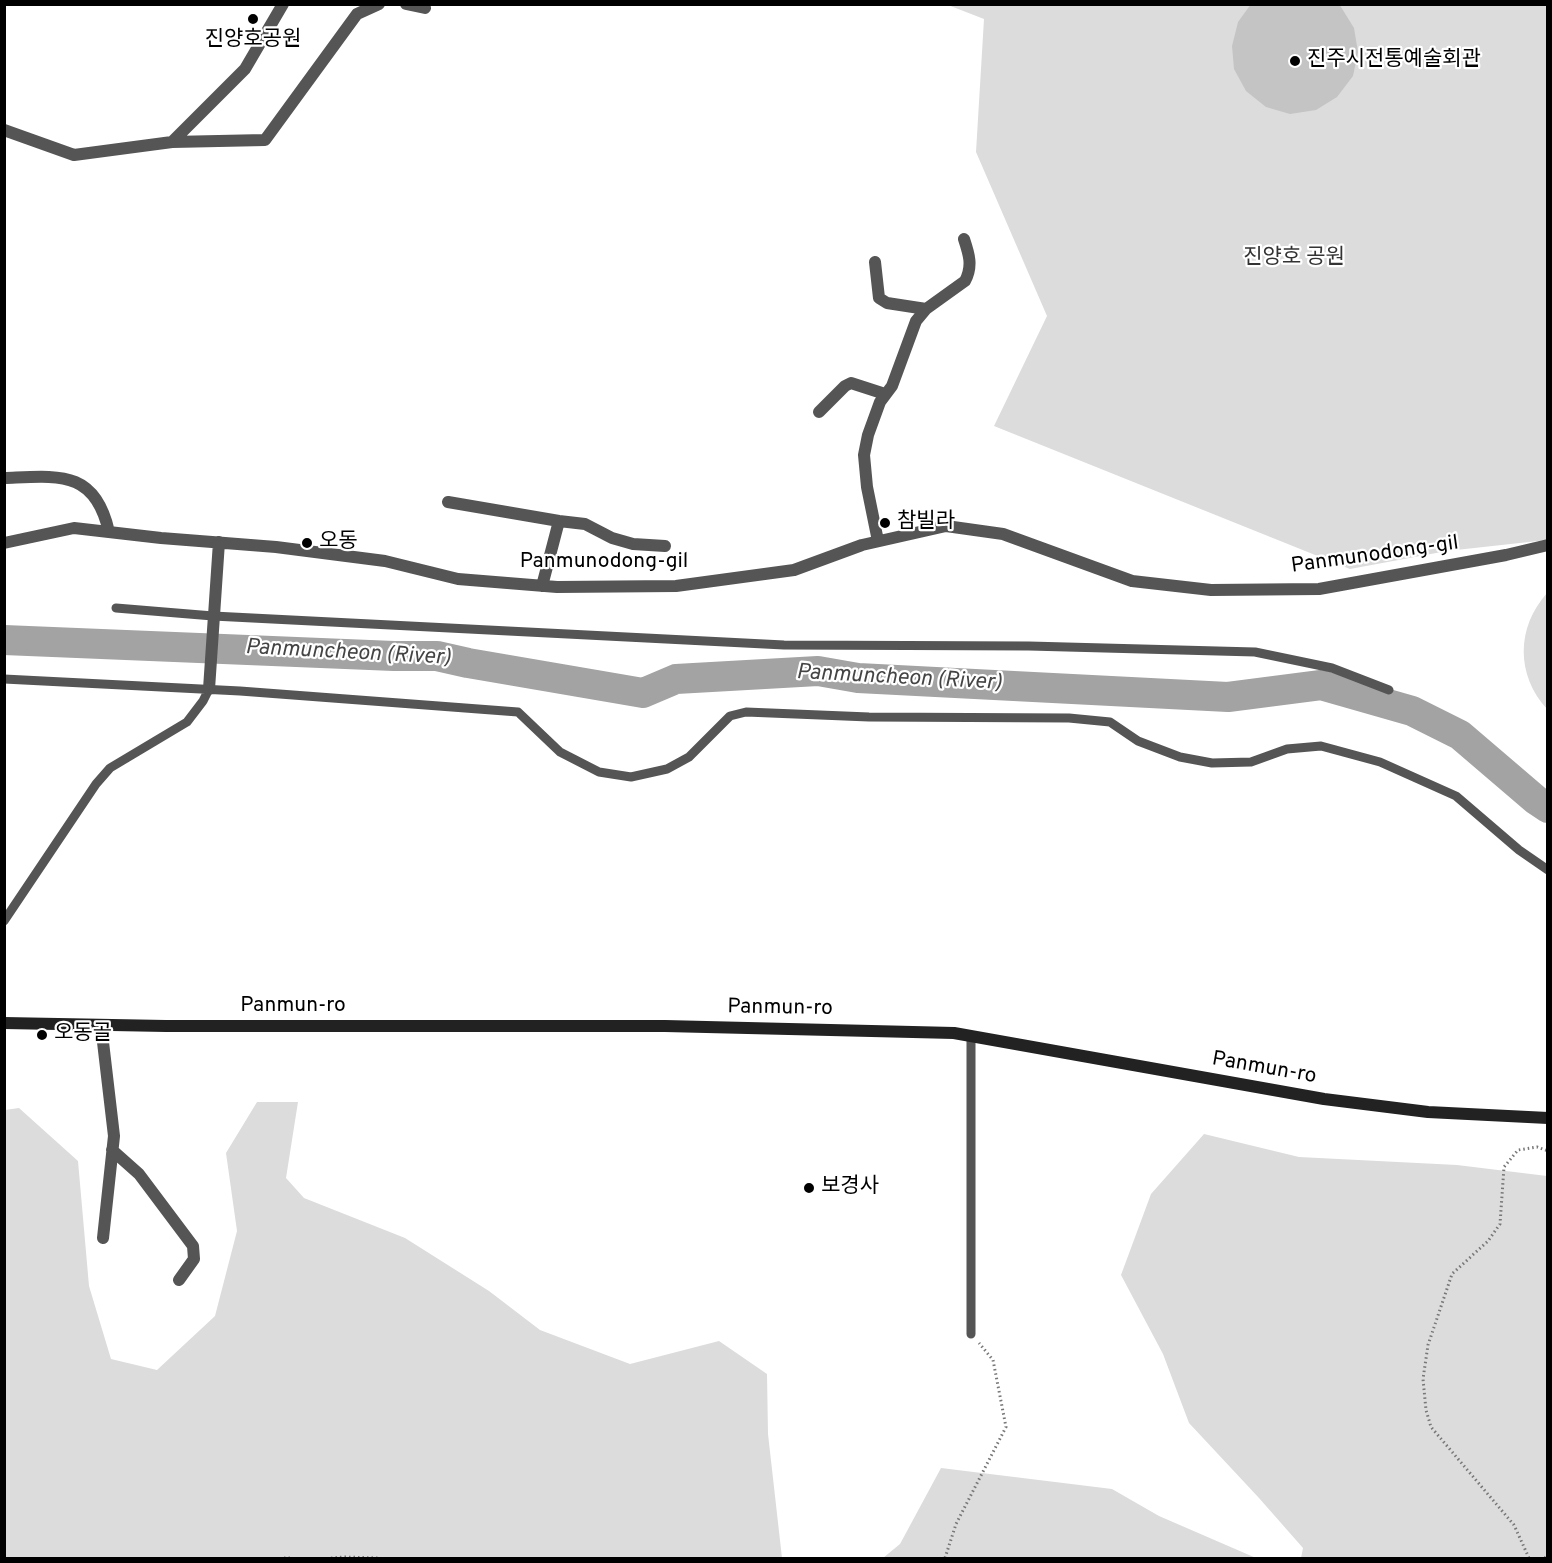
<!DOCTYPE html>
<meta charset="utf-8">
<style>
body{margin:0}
#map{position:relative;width:1552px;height:1563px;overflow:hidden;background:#fff;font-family:Overpass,sans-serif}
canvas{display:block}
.frame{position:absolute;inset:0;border:6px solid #000;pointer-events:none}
</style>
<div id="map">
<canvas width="1552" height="1563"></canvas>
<div class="frame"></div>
</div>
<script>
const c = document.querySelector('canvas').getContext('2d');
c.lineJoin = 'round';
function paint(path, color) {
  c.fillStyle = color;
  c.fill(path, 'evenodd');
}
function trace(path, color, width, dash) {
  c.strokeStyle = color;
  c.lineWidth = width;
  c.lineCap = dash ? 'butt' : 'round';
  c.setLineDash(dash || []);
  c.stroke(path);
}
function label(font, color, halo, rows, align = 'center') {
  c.font = font + ' Overpass,"Noto Sans KR",sans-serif';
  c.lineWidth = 4.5;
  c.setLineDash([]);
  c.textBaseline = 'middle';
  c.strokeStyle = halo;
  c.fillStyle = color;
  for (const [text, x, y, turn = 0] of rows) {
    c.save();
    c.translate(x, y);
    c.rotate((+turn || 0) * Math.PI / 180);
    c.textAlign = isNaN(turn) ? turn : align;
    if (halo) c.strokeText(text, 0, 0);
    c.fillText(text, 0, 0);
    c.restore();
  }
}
paint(new Path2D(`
 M948,5H1547V540L1447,551L1350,569L994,426L1047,316L976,152L984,19Z
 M1547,593V709C1516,675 1516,628 1547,593Z
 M257,1102H298L286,1178L304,1198L405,1238L489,1291L540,1330L630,1364L719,1341L767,1374L768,1434L782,1558H5V1110L19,1108L78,1161L89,1286L111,1359L157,1370L215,1316L237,1231L226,1153Z
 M1204,1134L1299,1157L1457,1165L1547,1176V1558H1301L1303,1548L1259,1498L1189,1423L1163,1354L1121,1275L1151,1194Z
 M941,1468L1112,1489L1159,1516L1256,1558H883L900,1544Z`), '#dcdcdc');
trace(new Path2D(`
 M4,640L394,656H437L468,663L643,693L676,679L818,671L858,678L1228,697L1321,685L1412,711L1460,735L1536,800L1548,808`), '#a3a3a3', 30);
paint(new Path2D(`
 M1251,4H1339L1341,7L1354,28L1358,52L1353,76L1337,97L1316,110L1290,114L1266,107L1246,91L1234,69L1232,46L1238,22Z`), '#c4c4c4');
trace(new Path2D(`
 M284,1558H293
 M331,1558L344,1557L378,1558
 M945,1558L956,1524L1006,1427L993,1360L979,1343
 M1529,1558L1514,1525L1431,1427L1426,1410L1423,1379L1428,1345L1452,1274L1488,1241L1500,1224L1504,1167L1518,1150L1537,1147L1548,1151
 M1545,1558L1548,1554`), '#777', 3, [1.5, 3]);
trace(new Path2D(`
 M116,608L213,616L784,645L1029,646L1255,652L1332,668L1389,690
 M4,679L240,691L518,712L560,752L599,772L631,777L667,769L689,757L730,716L746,712L869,717L1069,718L1110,722L1138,741L1180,757L1212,763L1251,762L1287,749L1321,746L1380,762L1456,796L1519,850L1548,870
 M4,921L96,784L110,768L187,722L203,701L209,689
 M971,1036V1334`), '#555', 9);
trace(new Path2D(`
 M406,4L425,8
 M4,130L74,155L172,142L245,69L283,4
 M172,142L265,140L357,14L379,4
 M875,262L879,298L887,303L926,309
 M819,412L845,386L851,383L885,394
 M4,478C58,476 95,469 109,532
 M448,502L559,521L585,524L612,538L633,544L665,546
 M878,541L867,487L864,455L868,435L880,402L892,386L916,321L926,309L965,281C973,266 969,254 964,239
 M4,543L74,528L161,538L276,547L385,561L458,579L557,587L676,586L794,570L862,545L946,526L1003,534L1132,581L1211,590L1319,589L1506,555L1548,545
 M542,586L559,521
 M209,689L219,542
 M101,1025L114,1136L103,1238
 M112,1150L139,1174L193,1246L194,1259L179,1280`), '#555', 12);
trace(new Path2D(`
 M4,1023L166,1026H665L954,1033L1324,1099L1428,1112L1548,1118`), '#222', 12);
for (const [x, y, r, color] of [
 [253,19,6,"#000"],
 [1295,61,6,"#000"],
 [885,523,6,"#000"],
 [307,543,6,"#000"],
 [42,1035,6,"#000"],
 [809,1188,6,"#000"]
]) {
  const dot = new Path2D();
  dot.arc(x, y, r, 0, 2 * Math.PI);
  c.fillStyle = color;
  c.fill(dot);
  trace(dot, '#fff', 2);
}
label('21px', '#000', '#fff', [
 ["진양호공원",253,41,"center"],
 ["진주시전통예술회관",1307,61],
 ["참빌라",897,523],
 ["오동",319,543],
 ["오동골",54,1035],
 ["보경사",821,1188]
], 'left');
label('21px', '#333', '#fff', [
 ["진양호 공원",1294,259]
]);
label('21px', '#000', '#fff', [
 ["Panmunodong-gil",1375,556,-8],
 ["Panmunodong-gil",604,563],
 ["Panmun-ro",293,1007],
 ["Panmun-ro",780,1009,1],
 ["Panmun-ro",1264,1069,10]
]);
label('italic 22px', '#444', '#fff', [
 ["Panmuncheon (River)",348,654,3],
 ["Panmuncheon (River)",899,679,3]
]);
</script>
